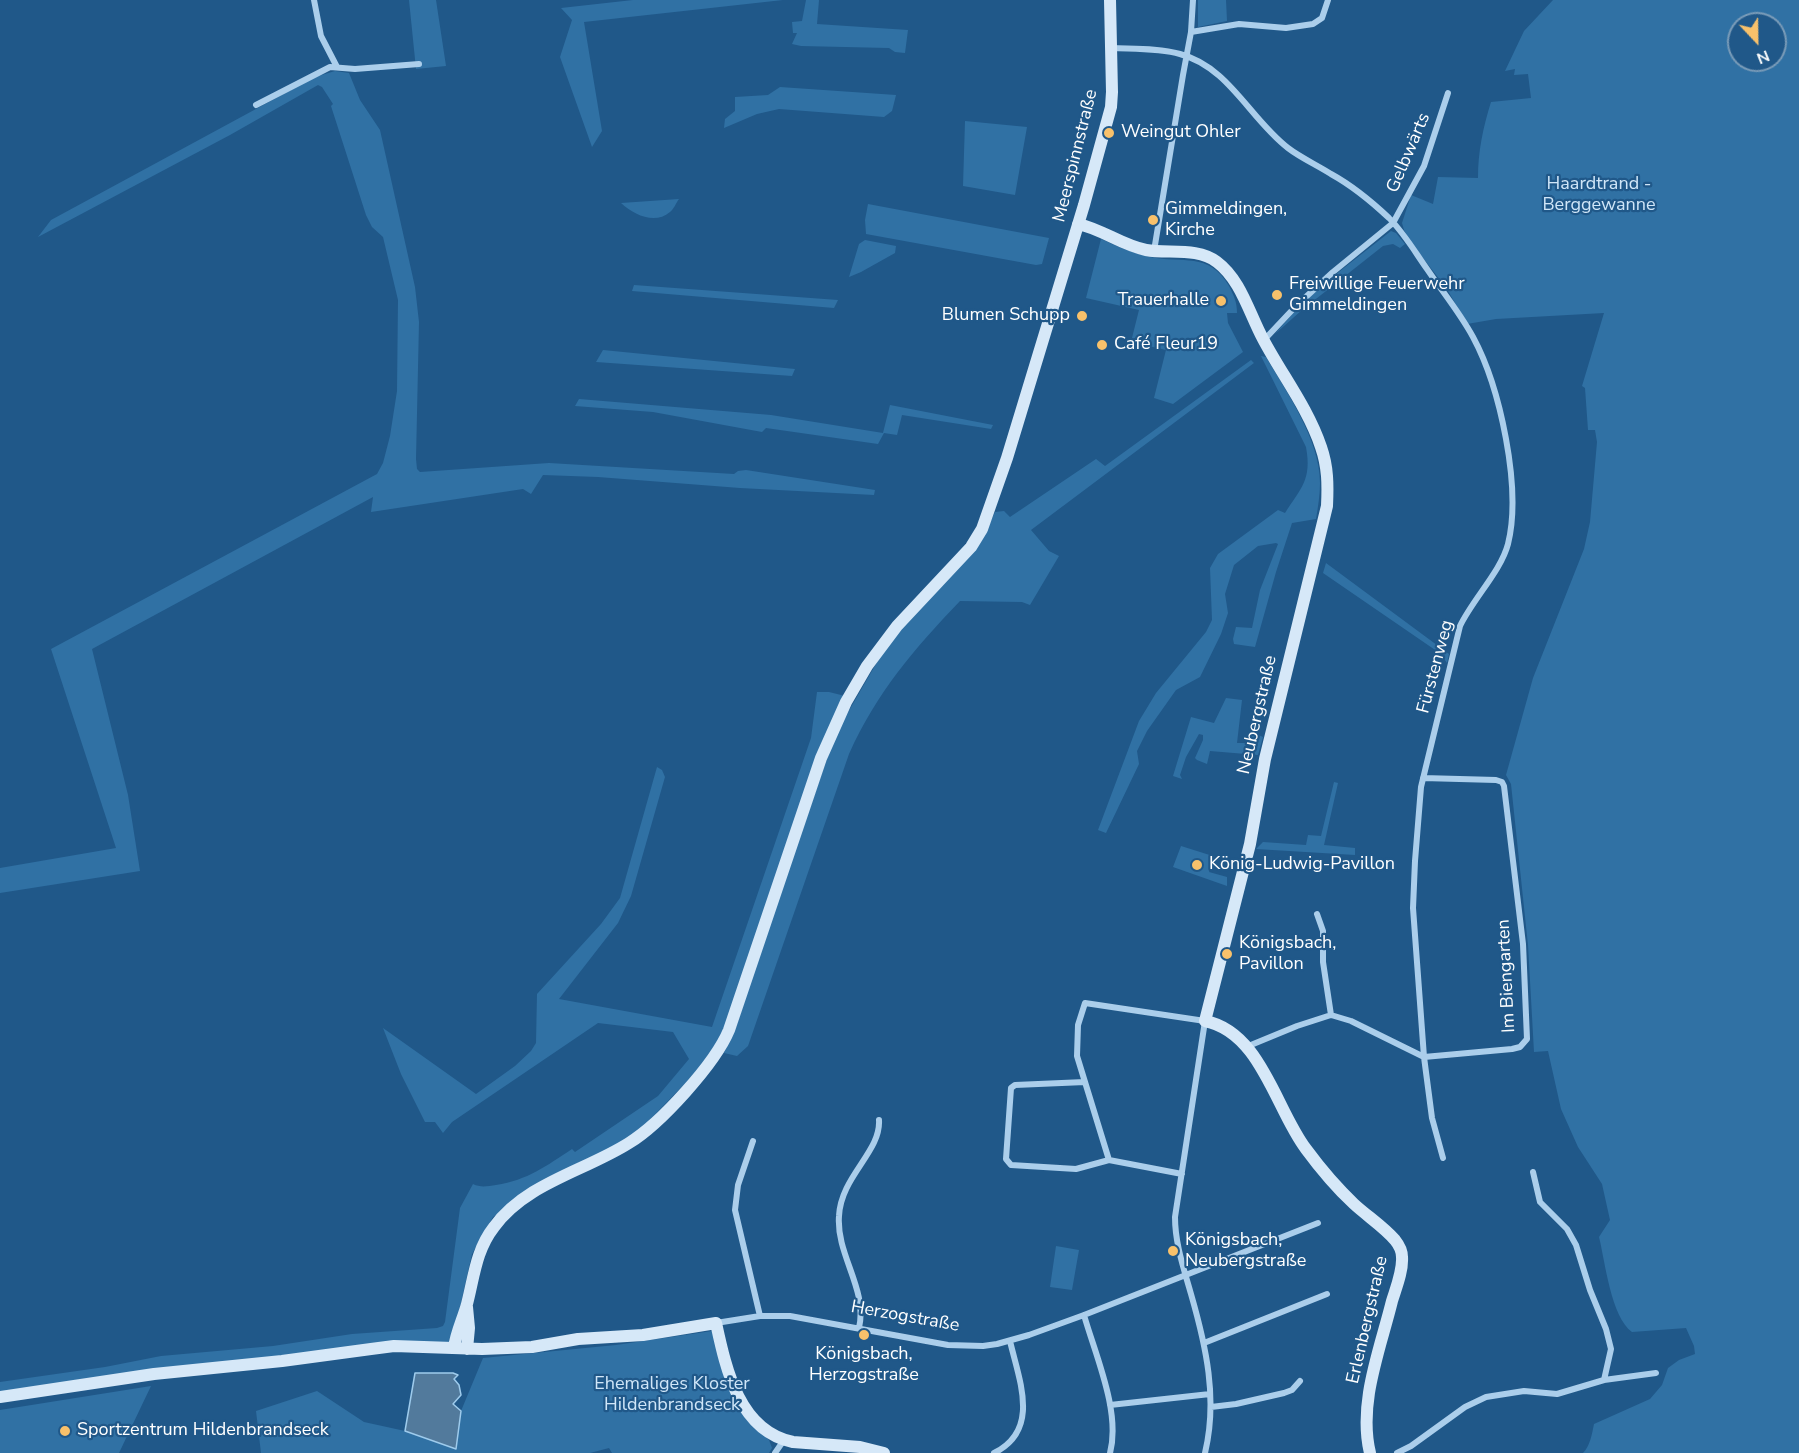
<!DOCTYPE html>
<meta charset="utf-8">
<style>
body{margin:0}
#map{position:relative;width:1799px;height:1453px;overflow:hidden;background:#205889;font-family:"Nunito Sans",sans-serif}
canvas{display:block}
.north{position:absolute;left:1727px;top:12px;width:60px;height:60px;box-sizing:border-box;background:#205889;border:2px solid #799bb8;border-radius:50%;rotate:158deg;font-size:16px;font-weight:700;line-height:24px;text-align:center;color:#fff}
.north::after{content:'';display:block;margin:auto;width:21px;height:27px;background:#f8c16b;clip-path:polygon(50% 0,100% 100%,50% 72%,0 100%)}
</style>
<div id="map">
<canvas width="1799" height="1453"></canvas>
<div class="north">N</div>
</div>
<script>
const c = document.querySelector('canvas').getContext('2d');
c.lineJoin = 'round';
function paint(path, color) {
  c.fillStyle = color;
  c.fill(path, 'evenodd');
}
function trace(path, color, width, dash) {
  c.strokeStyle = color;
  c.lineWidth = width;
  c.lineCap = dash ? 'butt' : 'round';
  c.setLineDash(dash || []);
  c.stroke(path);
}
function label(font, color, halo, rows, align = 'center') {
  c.font = font + ' "Nunito Sans",sans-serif';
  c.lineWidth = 4.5;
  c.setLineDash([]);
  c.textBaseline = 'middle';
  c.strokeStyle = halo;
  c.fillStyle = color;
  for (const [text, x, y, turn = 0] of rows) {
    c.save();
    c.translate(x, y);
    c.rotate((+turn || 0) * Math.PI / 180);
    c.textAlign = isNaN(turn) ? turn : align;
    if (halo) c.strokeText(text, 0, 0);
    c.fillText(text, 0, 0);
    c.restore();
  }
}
paint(new Path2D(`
 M409,0H436L446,66L416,69Z
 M633,0H783L584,22L602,131L592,147L560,57L572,20L561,8Z
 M806,0H819L817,24L908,30L905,53L895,52L889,48L801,46L792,44L797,33H793L792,22L802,21Z
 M1198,0H1226L1227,21L1198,27Z
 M1553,0H1799V1453H1583C1590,1446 1592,1434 1594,1424L1650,1399L1662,1385L1668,1368L1679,1360L1695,1354L1694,1346L1686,1328L1632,1332C1611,1317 1605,1261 1599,1237L1610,1220L1602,1184L1578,1147L1561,1109L1548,1051L1534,1052L1528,945L1511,784L1506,775L1533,678L1584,549L1590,522L1597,442L1595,430H1588L1585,388L1582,386L1604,313L1496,319L1467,324L1447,289L1409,240L1404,230L1402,223L1411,195L1433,204L1438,177L1478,178C1478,151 1483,128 1491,102L1531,98L1528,74L1514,75L1515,69L1505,71L1524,31ZM1739,24H1775V60H1739Z
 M335,71L349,73L360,100L380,130L415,287L419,322L416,459L417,469L420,472L549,463L734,474L738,471L746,470L875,490L874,495L740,488L598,477L543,475L531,494L523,489L371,512L373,497L92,649L128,795L140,871L0,893V868L116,848L51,649L377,474L383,463L390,436L397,391L398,300L383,237L372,227L366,215L331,106L333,104L322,87L318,85L230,135L38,237L51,220L315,77Z
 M780,87L896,95L892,111L884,117L779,109L757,114L724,128L725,119L735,111V97L768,95Z
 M965,121L1027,127L1015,195L963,186Z
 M679,199C676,203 674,209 670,212C655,225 634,215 621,203Z
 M868,204L1049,238L1042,264L1036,265L866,234L865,220Z
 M1391,231L1396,233L1405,244L1400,248L1393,244L1383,246L1302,310L1275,334L1303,302L1340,271Z
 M1101,239C1116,246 1133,253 1150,257C1182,264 1209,251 1229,286C1234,296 1237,302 1237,313H1227L1228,323L1243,352L1173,404L1154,398L1166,350L1131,342L1139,310L1086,298Z
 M865,240L896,246L895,253L861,272L849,277L859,244Z
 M634,285L838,300L834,308L632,291Z
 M603,350L795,369L792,376L596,362Z
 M1261,356L1266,357C1287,393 1320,440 1320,483C1320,495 1318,507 1316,519L1292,523L1276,572L1255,647L1234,644L1233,639L1236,627L1252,628L1260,590L1278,544L1276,543L1258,546L1234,565L1225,594L1228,613L1221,634L1200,677L1176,690L1147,731L1137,751L1139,764L1106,833L1098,830L1139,721L1156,693L1206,632L1212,620L1210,568L1218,554L1278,510L1285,513C1301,488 1312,480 1306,447Z
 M1251,360L1254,363L1031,530L1049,551L1059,556L1030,605L1022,602L960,601C914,649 877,692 849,754L748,1046L737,1056L724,1053L737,1025L759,954L836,733L884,650L909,619L985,534L995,512L1004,511L1010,517L1096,459L1105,466Z
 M579,399L771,415L883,433L890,405L993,425L991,429L902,415L897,435L884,433L878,444L766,428L762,432L653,412L575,406Z
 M1326,563L1449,654L1447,663L1441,654L1323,573Z
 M817,692H829L845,696L723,1032L704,1064L631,1139L520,1197L493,1217L472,1254L452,1343L0,1393V1382L105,1367L161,1356L273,1346L352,1334L437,1328L443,1326L445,1322L460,1208L473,1184C481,1188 488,1186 496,1185C528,1180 546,1166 572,1149L575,1152L658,1096L689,1059L673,1032L598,1023L452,1122L443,1133L435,1122H425L401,1074L383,1028L476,1094L515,1066L531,1051L536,1043L537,994L601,924L620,898L657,767L662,770L665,777L631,896L618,923L559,999L712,1027L811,738Z
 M1226,698L1242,700L1237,743H1248L1254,733L1263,737L1258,755L1210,751L1207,764L1197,760L1195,758L1203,740V735L1199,734L1186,757L1180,775L1182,779L1173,776L1191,717L1214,723Z
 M1334,782L1338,783L1324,845L1355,848V855L1256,849L1263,842L1306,845L1308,835L1321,836Z
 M1181,846L1216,857L1209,872L1227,877V886L1173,867Z
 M1056,1246L1079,1250L1072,1290L1050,1287Z
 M712,1331L737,1406L746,1419L769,1440L772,1448L769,1453H612L609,1448L590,1453H261L256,1411L317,1391L364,1422L405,1431L456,1448L461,1411L483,1358L616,1345Z
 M151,1386L119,1453H0V1410Z`), '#3071a4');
const water = new Path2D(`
 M415,1373H453L458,1375L454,1379L459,1385L461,1395L453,1404L461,1411L456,1449L405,1431Z`);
paint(water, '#527a9c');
trace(water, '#9ecbec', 1.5);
trace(new Path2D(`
 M314,0L321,36L337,67
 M1191,32L1239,24L1286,28L1313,24L1322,18L1328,0
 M1112,48C1134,49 1159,48 1180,54C1229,67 1250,119 1288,148C1301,158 1317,165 1331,174C1351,185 1372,202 1389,218C1404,233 1415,252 1427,269C1442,291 1460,313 1473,337C1500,387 1522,488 1508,544C1501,571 1473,599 1460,626L1421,787L1415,861L1413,908L1424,1057L1432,1118L1443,1158
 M256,105L330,67L355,69L419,64
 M1154,251L1183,75L1191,32L1193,0
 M1264,340L1296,306L1333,272L1393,223L1424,166L1448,93
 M1317,914L1323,931V962L1331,1015
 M1246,1047L1297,1026L1331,1015L1351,1021L1424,1057L1512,1049L1520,1047L1527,1039L1523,944L1504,786L1502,782L1496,780L1423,778
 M1085,1082L1015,1085L1011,1088L1006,1159L1011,1165L1076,1169L1109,1160L1182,1174
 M753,1141L738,1185L735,1210L760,1316
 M1109,1160L1077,1056L1078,1025L1085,1003L1205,1021L1175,1217C1175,1244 1184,1269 1191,1294C1206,1346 1218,1399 1205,1453
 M1533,1172L1540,1202L1567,1229L1576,1245L1590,1290L1606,1329L1611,1349L1604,1380
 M1084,1315C1095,1354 1121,1412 1110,1453
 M716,1323L760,1316H790L948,1345L983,1346L997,1344L1029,1335L1084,1315L1318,1223
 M859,1328C868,1289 836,1255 839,1216C841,1176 881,1152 879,1120
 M1204,1343L1327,1294
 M1110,1405L1210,1394
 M1211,1407L1236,1404L1284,1393L1292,1390L1300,1381
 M775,1453L784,1440
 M994,1453C1041,1430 1019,1380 1010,1341
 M1397,1453L1411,1446L1465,1407L1486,1397L1524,1391L1557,1394L1604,1380L1656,1373`), '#abceeb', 6);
trace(new Path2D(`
 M1078,224C1102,229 1121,245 1146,250C1168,254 1198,247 1217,262C1241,280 1249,313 1263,339C1282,375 1308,408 1321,447C1328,467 1328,485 1327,506L1265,759L1250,844L1205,1021C1261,1032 1276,1110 1306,1149C1320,1168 1337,1188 1354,1204C1367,1216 1384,1227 1395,1240C1399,1245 1402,1251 1402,1257C1403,1271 1396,1288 1392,1301C1380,1350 1358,1403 1370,1453
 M467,1307L469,1328L467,1349
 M454,1348C456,1332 463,1319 467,1304C474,1277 476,1250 494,1227C526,1183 585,1171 629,1143C660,1124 715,1064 729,1030L821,758L846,702L867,666L897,626L971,547L982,529L1007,458L1084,205L1111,107L1112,92L1110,0
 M0,1397L154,1374L282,1361L371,1349L394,1346L482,1349L532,1347L578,1339L643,1335L716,1323C726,1369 739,1431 793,1442L860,1447L884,1453`), '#d6e8f8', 12);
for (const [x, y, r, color] of [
 [1109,133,6,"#f8c16b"],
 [1153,220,6,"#f8c16b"],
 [1277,295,6,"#f8c16b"],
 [1221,301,6,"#f8c16b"],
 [1082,316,6,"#f8c16b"],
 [1102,345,6,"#f8c16b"],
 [1197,865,6,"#f8c16b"],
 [1227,954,6,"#f8c16b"],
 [1173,1251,6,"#f8c16b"],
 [864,1335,6,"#f8c16b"],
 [65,1431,6,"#f8c16b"]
]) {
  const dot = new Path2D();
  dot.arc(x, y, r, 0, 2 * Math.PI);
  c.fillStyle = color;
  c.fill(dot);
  trace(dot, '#205889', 2);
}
label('18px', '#fff', '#205889', [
 ["Weingut Ohler",1121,133],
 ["Gimmeldingen,",1165,210],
 ["Kirche",1165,231],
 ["Freiwillige Feuerwehr",1289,285],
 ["Gimmeldingen",1289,306],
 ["Trauerhalle",1209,301,"right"],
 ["Blumen Schupp",1070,316,"right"],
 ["Café Fleur19",1114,345],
 ["König-Ludwig-Pavillon",1209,865],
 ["Königsbach,",1239,944],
 ["Pavillon",1239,965],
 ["Königsbach,",1185,1241],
 ["Neubergstraße",1185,1262],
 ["Königsbach,",864,1355,"center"],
 ["Herzogstraße",864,1376,"center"],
 ["Sportzentrum Hildenbrandseck",77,1431]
], 'left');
label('18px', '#fff', '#205889', [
 ["Gelbwärts",1409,153,-67],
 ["Meerspinnstraße",1076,156,-76],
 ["Fürstenweg",1436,667,-75],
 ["Neubergstraße",1258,715,-77],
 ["Im Biengarten",1507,976,-93],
 ["Herzogstraße",905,1317,10],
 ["Erlenbergstraße",1368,1320,-77]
]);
label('18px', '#d0e6f8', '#205889', [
 ["Haardtrand -",1599,185],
 ["Berggewanne",1599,206],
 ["Ehemaliges Kloster",672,1385],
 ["Hildenbrandseck",672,1406]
]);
</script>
